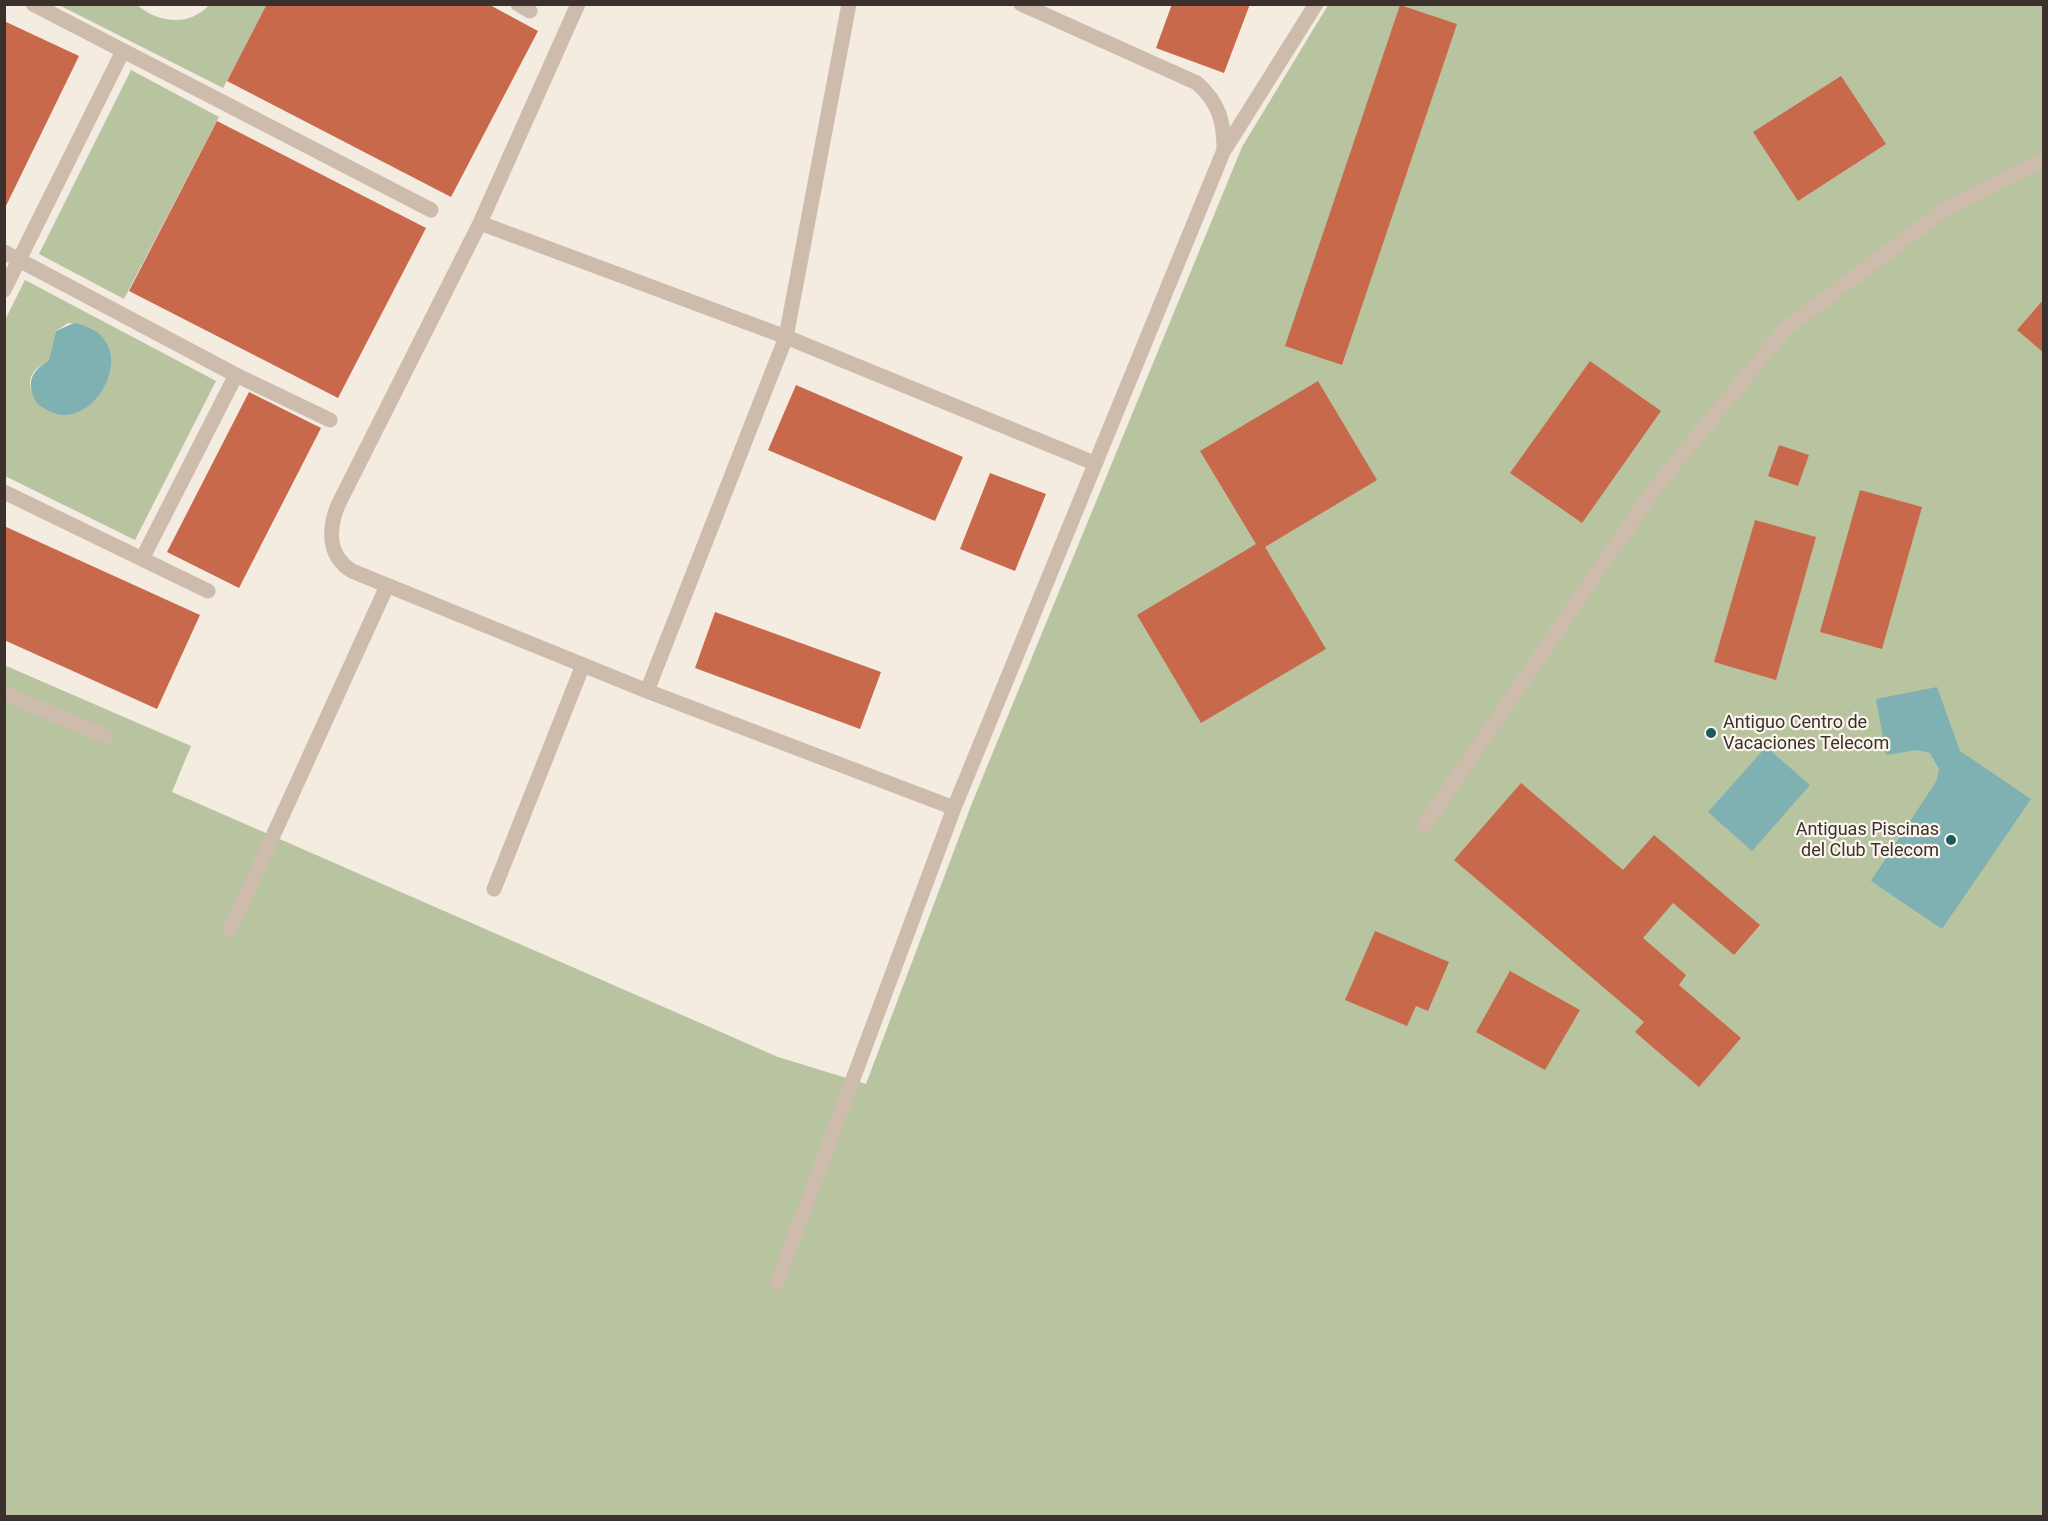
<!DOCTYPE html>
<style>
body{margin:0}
#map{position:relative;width:2048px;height:1521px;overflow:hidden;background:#f4ebe1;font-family:Roboto,sans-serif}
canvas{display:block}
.frame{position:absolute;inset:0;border:6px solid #3b302b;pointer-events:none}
</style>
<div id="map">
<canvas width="2048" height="1521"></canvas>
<div class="frame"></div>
</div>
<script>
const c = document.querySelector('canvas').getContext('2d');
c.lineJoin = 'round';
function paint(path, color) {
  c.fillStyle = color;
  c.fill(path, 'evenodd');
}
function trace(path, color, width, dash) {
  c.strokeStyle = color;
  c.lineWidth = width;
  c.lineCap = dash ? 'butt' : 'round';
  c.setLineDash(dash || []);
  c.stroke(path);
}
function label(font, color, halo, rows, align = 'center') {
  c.font = font + ' Roboto,sans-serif';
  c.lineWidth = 4.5;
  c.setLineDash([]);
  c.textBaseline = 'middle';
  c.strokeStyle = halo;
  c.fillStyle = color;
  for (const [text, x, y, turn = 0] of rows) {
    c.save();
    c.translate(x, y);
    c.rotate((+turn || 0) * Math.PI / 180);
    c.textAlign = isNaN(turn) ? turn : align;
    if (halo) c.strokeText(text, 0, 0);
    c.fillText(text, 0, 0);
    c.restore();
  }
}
paint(new Path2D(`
 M59,5H137C158,23 189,27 209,5H267L223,88Z
 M1328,5H2043V1516H5L4,665L191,746L172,792L778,1057L866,1084L972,803L1242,147Z
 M131,70L219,117L124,299L39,254Z
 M25,280L216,381L135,540L5,476L4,322ZM68,323C147,329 103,431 51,412C41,408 34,399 31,389C27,374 38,367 49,360L56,331Z`), '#b8c4a0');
paint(new Path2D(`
 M74,323C154,337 88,453 36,402C26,382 31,372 49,360L56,331Z
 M1937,687L1960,751L2031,799L1942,929L1871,881L1937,780L1939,769L1930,753L1917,750L1886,755L1876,699Z
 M1766,747L1810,785L1752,851L1708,812Z`), '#7fb0b2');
paint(new Path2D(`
 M267,4H488L538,31L451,197L227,81Z
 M1172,4H1250L1224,73L1156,48Z
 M1400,5L1457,24L1342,365L1285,346Z
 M4,21L79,56L4,210Z
 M1841,76L1886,144L1798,201L1753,132Z
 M217,121L426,228L338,398L129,291Z
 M2044,299V353L2017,330Z
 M1590,361L1661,411L1582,523L1510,473Z
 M1318,381L1377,480L1265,547L1326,649L1201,723L1137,615L1256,544L1200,451Z
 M796,385L963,457L935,521L768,450Z
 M249,392L321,428L239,588L167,552Z
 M1779,445L1809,455L1798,486L1768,476Z
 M990,473L1046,494L1015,571L960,549Z
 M1860,490L1922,507L1882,649L1820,632Z
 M1755,520L1816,537L1776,680L1714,662Z
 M4,526L200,615L157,709L4,640Z
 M715,612L881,672L860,729L695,668Z
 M1521,783L1623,870L1654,835L1760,925L1734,955L1673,903L1643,938L1686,975L1679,985L1741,1038L1699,1087L1635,1032L1644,1022L1454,860Z
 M1375,931L1449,962L1428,1011L1416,1006L1407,1026L1345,1000Z
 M1510,971L1580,1010L1545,1070L1476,1032Z`), '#c8694b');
trace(new Path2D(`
 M33,4L431,210
 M518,4L530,11
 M578,4L480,223L338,505C328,530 328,556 352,571L647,691L954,808
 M1225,149L1316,4
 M480,223L786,337L1094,463
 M4,252L236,375L330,420
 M4,290L123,51
 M4,492L208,591
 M142,559L236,375
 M647,691L786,337L849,4
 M4,693L107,737
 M1424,826L1654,489L1786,328L1944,210L2044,159
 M494,889L583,665
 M230,930L387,586
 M777,1283L954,808L1224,150C1224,121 1219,103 1197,83L1021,4`), '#cdbbac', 15);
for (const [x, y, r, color] of [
 [1711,733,6,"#1f5a5e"],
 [1951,840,6,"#1f5a5e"]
]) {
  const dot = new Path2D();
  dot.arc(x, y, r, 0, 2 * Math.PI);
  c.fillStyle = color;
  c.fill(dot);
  trace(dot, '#fbf5ee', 2);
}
label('18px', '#3b302b', '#fbf5ee', [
 ["Antiguo Centro de",1723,723],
 ["Vacaciones Telecom",1723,744],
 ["Antiguas Piscinas",1939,830,"right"],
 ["del Club Telecom",1939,851,"right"]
], 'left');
</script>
